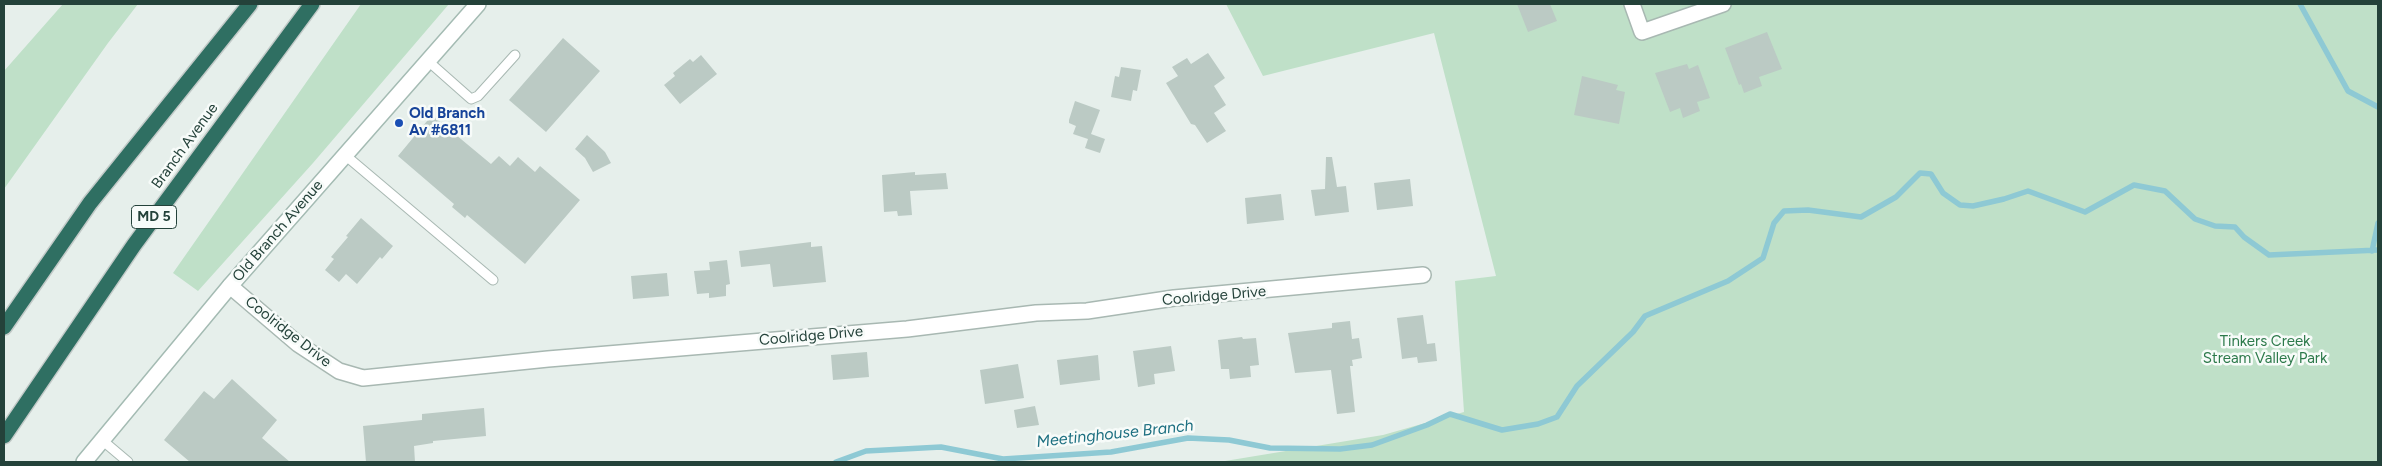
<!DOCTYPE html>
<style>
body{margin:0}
#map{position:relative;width:2382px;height:466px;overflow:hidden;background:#e6efeb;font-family:Figtree,sans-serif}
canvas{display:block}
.frame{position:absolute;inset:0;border:5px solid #24423a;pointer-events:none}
</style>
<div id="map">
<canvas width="2382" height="466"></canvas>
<div class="frame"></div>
</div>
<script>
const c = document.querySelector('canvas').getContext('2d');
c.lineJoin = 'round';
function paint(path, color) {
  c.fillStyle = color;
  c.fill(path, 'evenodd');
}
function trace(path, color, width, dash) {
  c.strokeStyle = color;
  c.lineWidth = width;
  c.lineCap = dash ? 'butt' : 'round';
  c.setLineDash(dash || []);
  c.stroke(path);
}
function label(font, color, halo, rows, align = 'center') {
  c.font = font + ' Figtree,sans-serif';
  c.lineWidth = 5;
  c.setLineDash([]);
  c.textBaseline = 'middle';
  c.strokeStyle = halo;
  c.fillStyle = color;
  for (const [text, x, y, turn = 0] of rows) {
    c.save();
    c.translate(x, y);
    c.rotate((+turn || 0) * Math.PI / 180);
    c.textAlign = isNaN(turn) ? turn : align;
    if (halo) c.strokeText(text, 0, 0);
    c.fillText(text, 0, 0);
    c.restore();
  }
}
paint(new Path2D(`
 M63,4H138L108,43L4,189V71Z
 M361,4H449L313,163L198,291L173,273Z
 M1226,4H2378V462H1219L1383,435L1464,412L1455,281L1496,276L1434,33L1263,76Z`), '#bfe0c8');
trace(new Path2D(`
 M2300,4L2348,91L2378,107
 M2372,251L2378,223
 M836,462L866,451L941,447L1003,459L1111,452L1188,438L1229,440L1270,448L1340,449L1372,445L1427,425L1450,414L1502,430L1538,424L1557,417L1577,386L1633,332L1645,316L1728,281L1763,258L1774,223L1784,211L1808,210L1861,217L1896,197L1920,173L1931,174L1943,193L1960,205L1973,206L2004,199L2028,191L2085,212L2134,185L2165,191L2195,219L2215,226L2235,227L2244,237L2269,255L2378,250`), '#8ec9d4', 5.5);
paint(new Path2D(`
 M1517,4H1550L1557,21L1528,32Z
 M1767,32L1782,69L1759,77L1762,86L1744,93L1741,84L1739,85L1725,48Z
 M563,38L600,71L546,132L509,100Z
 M1208,53L1225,78L1214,86L1226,105L1214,113L1226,131L1207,143L1195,125L1191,124L1166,83L1178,76L1172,67L1187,58L1191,64Z
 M701,55L717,74L680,104L664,85L675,76L673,73L690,59L693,62Z
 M1687,64L1689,69L1698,65L1710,98L1697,102L1700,111L1683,118L1680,108L1670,112L1655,73Z
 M1121,67L1141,70L1137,91L1133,90L1131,101L1111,97L1115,76L1119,77Z
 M1582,76L1618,85L1616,90L1625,92L1619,124L1574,115Z
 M1075,101L1100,110L1091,134L1105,139L1100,153L1085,148L1088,139L1073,134L1076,126L1069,123V120Z
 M432,115L491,164L499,156L510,166L518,157L535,172L540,166L580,200L525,264L467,215L465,218L452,207L454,204L398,156Z
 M587,135L605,152L611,163L593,172L585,158L575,149Z
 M1326,157H1332L1337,187L1346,186L1349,212L1315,216L1311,190L1325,189Z
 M915,172V175L946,173L948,189L910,191L912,215L898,216L897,211L884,212L882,175Z
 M1410,179L1413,206L1377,210L1374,183Z
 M1281,194L1284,220L1247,224L1245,198Z
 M361,218L393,246L382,259L380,257L357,284L346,274L339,282L325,270L334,259L331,257L348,237L346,236Z
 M811,242V247L822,246L826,282L773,287L770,264L741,267L739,251Z
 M727,260L730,284L726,285V296L709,298V293L697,294L694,271L710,270L709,262Z
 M667,273L669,296L633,299L631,276Z
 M1423,315L1427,344L1435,343L1437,361L1418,363L1417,357L1402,359L1397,318Z
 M1350,321L1352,339L1359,338L1362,358L1352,360L1353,366H1350L1355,412L1337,414L1331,370L1295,373L1288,333L1332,328V323Z
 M1242,337L1243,339L1256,338L1259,365L1250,366L1251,377L1230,379L1229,369H1221L1218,340Z
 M1171,346L1175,371L1154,374L1155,384L1138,387L1133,351Z
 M867,352L869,377L833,380L831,355Z
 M1098,355L1100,380L1060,385L1057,360Z
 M1018,364L1024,398L985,404L980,370Z
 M232,379L277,420L262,438L290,462H190L164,440L204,391L214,399Z
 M1035,406L1039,425L1017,428L1014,410Z
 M484,408L486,436L433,441V443L414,446L415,462H366L363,426L422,420V414Z`), '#bbcac4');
const lane = new Path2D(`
 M428,61L471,99L478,96L515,55
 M345,155L493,280
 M102,440L128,462`);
const street = new Path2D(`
 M1632,4L1642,32L1723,4
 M230,286L298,344L339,371L363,378L548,359L907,329L1036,313L1087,311L1174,298L1423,275`);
const secondary = new Path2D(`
 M84,462L230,286L478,4`);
const highway = new Path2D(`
 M4,327L90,203L250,4
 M4,436L134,245L312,4`);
trace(lane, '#a8b8b2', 11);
trace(street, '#a8b8b2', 18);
trace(secondary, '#a4bbb3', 18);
trace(highway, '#c2cac8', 18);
trace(lane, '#fff', 9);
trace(street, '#fff', 15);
trace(secondary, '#fff', 15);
trace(highway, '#2f6f62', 15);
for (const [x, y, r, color] of [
 [399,123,5,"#1a4fb4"]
]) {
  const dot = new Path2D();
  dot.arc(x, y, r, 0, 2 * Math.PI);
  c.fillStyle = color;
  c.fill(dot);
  trace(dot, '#f7fbf9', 2);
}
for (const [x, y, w] of [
 [154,217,45]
]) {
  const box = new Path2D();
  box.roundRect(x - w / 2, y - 11.5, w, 23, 4);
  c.fillStyle = '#f7fbf9';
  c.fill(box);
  trace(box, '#24423a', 1);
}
label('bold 14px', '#24423a', null, [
 ["MD 5",154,217]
]);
label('bold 15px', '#164399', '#f7fbf9', [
 ["Old Branch",409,114],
 ["Av #6811",409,131]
], 'left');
label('15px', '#24423a', '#f7fbf9', [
 ["Branch Avenue",185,146,-54],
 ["Old Branch Avenue",278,231,-49],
 ["Coolridge Drive",1214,296,-5],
 ["Coolridge Drive",288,332,38],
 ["Coolridge Drive",811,336,-5]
]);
label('15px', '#2d7a4b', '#f7fbf9', [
 ["Tinkers Creek",2265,342],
 ["Stream Valley Park",2265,359]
]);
label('italic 16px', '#1c6f80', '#f7fbf9', [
 ["Meetinghouse Branch",1115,434,-6]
]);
</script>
